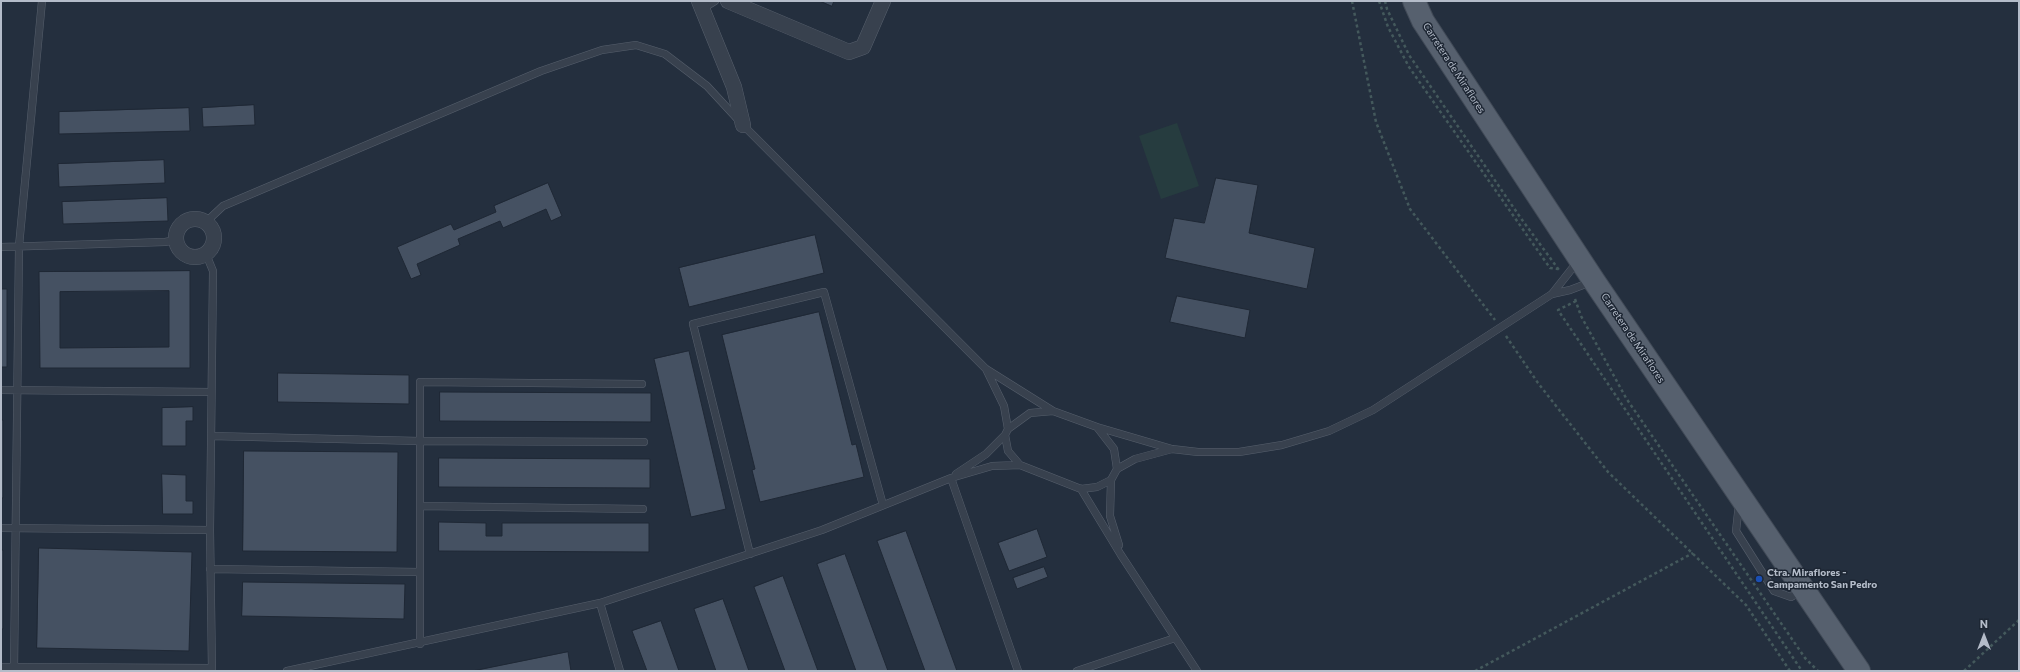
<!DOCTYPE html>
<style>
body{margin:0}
#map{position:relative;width:2020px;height:672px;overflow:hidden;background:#242f3e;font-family:Commissioner,sans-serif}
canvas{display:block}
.frame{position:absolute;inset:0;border:2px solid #b4bcc9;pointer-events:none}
.north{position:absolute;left:1964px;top:616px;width:40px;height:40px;-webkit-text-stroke:3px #1d2633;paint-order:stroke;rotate:0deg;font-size:11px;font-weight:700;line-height:16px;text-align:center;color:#b4bcc9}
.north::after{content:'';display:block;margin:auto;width:14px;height:18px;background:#b4bcc9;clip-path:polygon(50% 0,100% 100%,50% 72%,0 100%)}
</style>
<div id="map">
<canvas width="2020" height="672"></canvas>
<div class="frame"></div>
<div class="north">N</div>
</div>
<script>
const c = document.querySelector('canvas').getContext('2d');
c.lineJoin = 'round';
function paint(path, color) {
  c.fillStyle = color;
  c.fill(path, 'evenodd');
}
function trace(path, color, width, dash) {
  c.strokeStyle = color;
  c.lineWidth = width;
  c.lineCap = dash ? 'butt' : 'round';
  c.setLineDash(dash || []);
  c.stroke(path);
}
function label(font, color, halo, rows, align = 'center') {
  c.font = font + ' Commissioner,sans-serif';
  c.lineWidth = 3;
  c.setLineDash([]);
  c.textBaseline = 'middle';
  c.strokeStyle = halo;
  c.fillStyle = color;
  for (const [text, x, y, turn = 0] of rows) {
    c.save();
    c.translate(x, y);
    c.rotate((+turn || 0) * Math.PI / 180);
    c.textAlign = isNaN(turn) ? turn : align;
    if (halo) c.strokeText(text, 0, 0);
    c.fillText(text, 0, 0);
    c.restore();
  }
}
paint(new Path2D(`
 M1177,123L1199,186L1161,199L1139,136Z`), '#263c3f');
const building = new Path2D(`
 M820,1H834L832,6Z
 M254,105L255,125L203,127L202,108Z
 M189,108L190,131L59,134V112Z
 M164,160L165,183L59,187L58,164Z
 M1216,178L1258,185L1249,233L1315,248L1307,289L1165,258L1174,218L1204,223Z
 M548,183L562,216L551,221L546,209L503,228L500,221L458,239L460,245L417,264L421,275L411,279L397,247L451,224L454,230L496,212L494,206Z
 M167,198L168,221L63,224L62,202Z
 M815,235L824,273L689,307L679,268Z
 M190,271V368H40L39,272ZM169,291V347L60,348V292Z
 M1,289H7V367H1Z
 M1177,296L1250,310L1245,338L1170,322Z
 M819,312L852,445L856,444L864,477L760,502L752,470L755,469L722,335Z
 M689,351L726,509L691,517L654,359Z
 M278,373L409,375V404L278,402Z
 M440,392L651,393V422L440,421Z
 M193,407V421H186V446H162V408Z
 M1,420H3V498H1Z
 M244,451L398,452L397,552L243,551Z
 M439,458L650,459V488L439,487Z
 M162,474L186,475V501H193V514H163Z
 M439,522L486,523V536H502V523H649V552L439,551Z
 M1037,529L1047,557L1009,571L998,543Z
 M906,531L957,671H925L877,541Z
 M39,548L192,552L189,651L37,648Z
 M1,550H3V629H1Z
 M845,554L888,671H856L817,564Z
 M1044,567L1048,577L1017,589L1013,578Z
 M783,576L818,671H785L754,587Z
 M243,582L405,584L404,619L242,616Z
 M723,599L749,671H716L694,609Z
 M661,621L679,671H647L632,631Z
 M568,652L571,671H473Z`);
paint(building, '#455162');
trace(building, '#1f2835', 1);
const service = new Path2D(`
 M702,9L715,1
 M206,222L223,206L541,71L602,50L636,45L665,54L707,86L743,125L986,369L1053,411L1097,427L1114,449L1117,469L1111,480L1097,487L1081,489L1020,465L1008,451L1005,435L1008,429L1030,413L1053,411
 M1,247L165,242L176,240
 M206,254L213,271L210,530L212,671
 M1552,294L1570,290L1591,282
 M986,369L1004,406L1008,429
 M1,390L211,392
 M1097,427L1172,449L1198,452H1239L1282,445L1329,431L1373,410L1552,294L1578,261
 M211,436L420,441L644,442
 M1117,469L1135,459L1172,449
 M956,474L986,454L1005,435
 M951,478L1018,671
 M1111,480L1110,516L1119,545
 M1081,489L1121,555L1197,671
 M1739,504L1736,531L1774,591L1791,597L1801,591
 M420,506L643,509
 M1,528L210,530
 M750,554L693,324L824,292L883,505
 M210,569L420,572
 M600,603L620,671
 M420,644V382L642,384
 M1,667L212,668
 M14,671L19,246L42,1
 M287,671L600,603L822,530L951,478L992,466L1020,465
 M1077,671L1175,638`);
const minor = new Path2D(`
 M699,1L734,87L743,125
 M728,1L849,52L863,47L883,1
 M176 238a19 19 0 1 1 38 0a19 19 0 1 1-38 0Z`);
const primary = new Path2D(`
 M1414,1L1423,21L1594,281L1859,671`);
trace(service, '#565f6c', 8);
trace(minor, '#565f6c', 16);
trace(primary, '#414a57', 24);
trace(new Path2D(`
 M1352,1L1376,122L1410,209L1495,320
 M1379,1L1388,27L1409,67L1550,268L1559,269
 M1385,1L1387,9L1409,55L1520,217L1559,270
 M1575,299L1581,316L1626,398L1805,658L1818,671
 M1576,301L1558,310L1802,671
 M1506,336L1538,383L1608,472L1746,605L1790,671
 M1475,671L1693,553
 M1964,671L2019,620`), '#44595c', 2.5, [3, 3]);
trace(service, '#38414e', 7);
trace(minor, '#38414e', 15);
trace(primary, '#56606e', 22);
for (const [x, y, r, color] of [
 [1759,579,4,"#1a4fb4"]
]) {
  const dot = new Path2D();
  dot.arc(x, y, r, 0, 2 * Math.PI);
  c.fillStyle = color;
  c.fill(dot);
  trace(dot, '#1d2633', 1.5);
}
label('10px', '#b4bcc9', '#1d2633', [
 ["Carretera de Miraflores",1454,68,57],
 ["Carretera de Miraflores",1633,338,56]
]);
label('bold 10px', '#b4bcc9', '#1d2633', [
 ["Ctra. Miraflores -",1767,573],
 ["Campamento San Pedro",1767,585]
], 'left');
</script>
